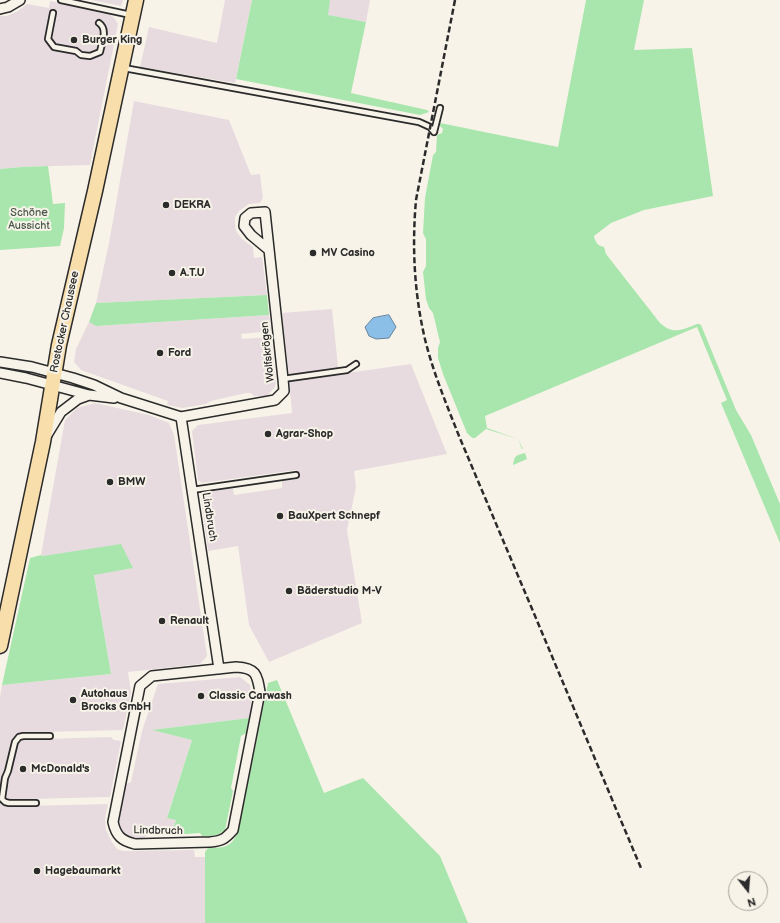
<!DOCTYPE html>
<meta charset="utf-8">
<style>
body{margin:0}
#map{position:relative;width:780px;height:923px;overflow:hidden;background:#f7f3e8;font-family:"Balsamiq Sans",sans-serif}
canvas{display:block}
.north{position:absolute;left:728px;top:871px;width:40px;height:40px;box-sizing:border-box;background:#f7f3e8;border:1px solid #a5a39c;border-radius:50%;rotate:163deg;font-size:11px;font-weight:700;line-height:16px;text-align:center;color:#2b2b2b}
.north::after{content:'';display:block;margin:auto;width:14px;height:18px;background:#2b2b2b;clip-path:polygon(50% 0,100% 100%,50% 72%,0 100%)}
</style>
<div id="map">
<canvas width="780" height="923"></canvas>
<div class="north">N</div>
</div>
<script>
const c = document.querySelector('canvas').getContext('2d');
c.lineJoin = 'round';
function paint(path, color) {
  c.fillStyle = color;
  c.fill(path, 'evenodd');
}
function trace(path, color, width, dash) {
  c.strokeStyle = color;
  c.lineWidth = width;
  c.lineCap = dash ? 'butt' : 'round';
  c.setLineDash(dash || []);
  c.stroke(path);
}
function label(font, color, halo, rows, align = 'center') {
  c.font = font + ' "Balsamiq Sans",sans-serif';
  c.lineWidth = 4;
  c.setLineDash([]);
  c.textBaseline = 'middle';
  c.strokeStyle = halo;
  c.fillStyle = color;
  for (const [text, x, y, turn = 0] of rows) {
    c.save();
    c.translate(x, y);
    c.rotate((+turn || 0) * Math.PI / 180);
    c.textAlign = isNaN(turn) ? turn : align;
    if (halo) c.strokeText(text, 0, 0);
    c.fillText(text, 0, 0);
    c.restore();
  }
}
paint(new Path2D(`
 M91,0H123L121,6Z
 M225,0H252L235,83L140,67L149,27L217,43Z
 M330,0H370L366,22L327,15Z
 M50,1L110,14L115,19L118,24L90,165L22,167L0,169V16H7L18,11L27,4L49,8Z
 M134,101L229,120L251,175L260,174L263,198L260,203L249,204L239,211L235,217V224L236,231L242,239L253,247L254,258L262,257L267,295L96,303L109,243Z
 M332,309L338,367L289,375L282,313Z
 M269,315L271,331L241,334L242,339L271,337L276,381L275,387L267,396H254L251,393H246L211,401L206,404L183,408L167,405L168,401L81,370L74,362L76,349L89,322L96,326Z
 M411,364L447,454L354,471L356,487L347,530L362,623L269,662L249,625L238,546L208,551L201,498L209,492L233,488L234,495L282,488V481L298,479L296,470L202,483L198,480L192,431L198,425L292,413L289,381Z
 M95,403L149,415L169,423L174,435L207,656L200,664L128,672L131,692L123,730L45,732V739L111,737L114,740L121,741L110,797L29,799L27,806L108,804L105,819L106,830L112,842L117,849L123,851L194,850L195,857H205V923H0V697L2,685L111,674L94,574L132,568L43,556L41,555L65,420L77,408Z
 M240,677L250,685L252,698L249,718L153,730L192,740L167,817L176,820L171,835H147L143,839L132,838L125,834L122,831L119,825V818L126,784L131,782L142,731L158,684Z`), '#e7dbe0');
paint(new Path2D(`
 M252,0H330L328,15L366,22L351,93L427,110L429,112L420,115L236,79Z
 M586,0H644L634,50L692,48L713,196L644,210L611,223L594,236C595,242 598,246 604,247L606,254L660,323C674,335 681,330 697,324H699L701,325L736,410L751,435L780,504V543L721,403L727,400L697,327L485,416L487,428L518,439L523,449H522L518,439L486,429L475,438H473L471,437L467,433L443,374L438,358V348L440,342L433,313L429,308L426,299L423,272L426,266V239L423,233L425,198L433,155L436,152L437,135L442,133L443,129L440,126V123L558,147Z
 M48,166L53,204L65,203L64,228L60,246L0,250V169L22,167Z
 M267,295L269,315L96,326L89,322L96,303Z
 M525,453L527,459L513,465C515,455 515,456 525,453Z
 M121,544L133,568L94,575L111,674L2,685L30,558L41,555L43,556Z
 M277,680L324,793L363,778L440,856L468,923H205V852L208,848C226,848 232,847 239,829L268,683Z
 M249,718L246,733L241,736L231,788L233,791L225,830C218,836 212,836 202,836L200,833L171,835L176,820L167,818L192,740L152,730Z`), '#a9e6ad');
const water = new Path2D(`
 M389,315L396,327L389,338L376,339L369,336L365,327L373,318Z`);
paint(water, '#8cbfe8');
trace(water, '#65849c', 1);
const lane = new Path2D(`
 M61,0L131,15
 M53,13L48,39L54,47L76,51L81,55L90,56L100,52C102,42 108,29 99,23
 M124,68L419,122L430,127L434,132
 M434,132L440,108
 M283,379L347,370L356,364
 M192,490L296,475
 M36,803H9L5,802L2,799L5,778L8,771L15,742L19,737L23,736H50`);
const street = new Path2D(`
 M0,9L8,7L20,0
 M0,362L32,367L73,378L94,385L121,398L181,417L275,400L284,391L283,379L265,212L251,213L245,218L244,226L251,235L269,250
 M0,373L26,378L89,395L114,398
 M181,417L219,669
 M47,435L61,412L78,399L89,395
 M236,667C256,668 257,674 260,692L233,830C225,839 222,841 210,842L135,844C122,841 116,836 113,822L135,711L140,686L152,676Z`);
const primary = new Path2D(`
 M0,646L43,442L59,345L95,191L136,0`);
trace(lane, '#2b2b2b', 8);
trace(street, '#2b2b2b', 12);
trace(primary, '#2b2b2b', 17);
trace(lane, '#f7f3e8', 4.5);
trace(street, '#f7f3e8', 9);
trace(primary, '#f8deab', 14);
trace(new Path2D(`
 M455,0L416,200C412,245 414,290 424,335C432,370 446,403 459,436C478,481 497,526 516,571C558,670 599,769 641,868`), '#2b2b2b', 2.5, [6, 3]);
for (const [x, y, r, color] of [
 [74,40,4,"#2b2b2b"],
 [166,205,4,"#2b2b2b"],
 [313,253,4,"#2b2b2b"],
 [172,273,4,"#2b2b2b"],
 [160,353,4,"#2b2b2b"],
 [268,434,4,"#2b2b2b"],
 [110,482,4,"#2b2b2b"],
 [280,516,4,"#2b2b2b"],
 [289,591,4,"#2b2b2b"],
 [162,621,4,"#2b2b2b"],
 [201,696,4,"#2b2b2b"],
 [73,700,4,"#2b2b2b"],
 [23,769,4,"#2b2b2b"],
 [37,871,4,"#2b2b2b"]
]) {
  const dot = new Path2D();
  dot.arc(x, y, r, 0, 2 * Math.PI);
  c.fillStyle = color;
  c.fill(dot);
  trace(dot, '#f7f3e8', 1.5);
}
label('bold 11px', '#2b2b2b', '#f7f3e8', [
 ["Burger King",82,40],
 ["DEKRA",174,205],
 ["MV Casino",321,253],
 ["A.T.U",180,273],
 ["Ford",168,353],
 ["Agrar-Shop",276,434],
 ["BMW",118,482],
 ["BauXpert Schnepf",288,516],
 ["Bäderstudio M-V",297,591],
 ["Renault",170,621],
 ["Autohaus",81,694],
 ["Brocks GmbH",81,707],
 ["Classic Carwash",209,696],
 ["McDonald's",31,769],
 ["Hagebaumarkt",45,871]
], 'left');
label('11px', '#4a5a4c', '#f7f3e8', [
 ["Schöne",29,213],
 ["Aussicht",29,226]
]);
label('11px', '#2b2b2b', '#f7f3e8', [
 ["Rostocker Chaussee",65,322,-78],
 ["Wolfskrögen",268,352,-96],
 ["Lindbruch",209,517,81],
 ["Lindbruch",158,831,1]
]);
</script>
